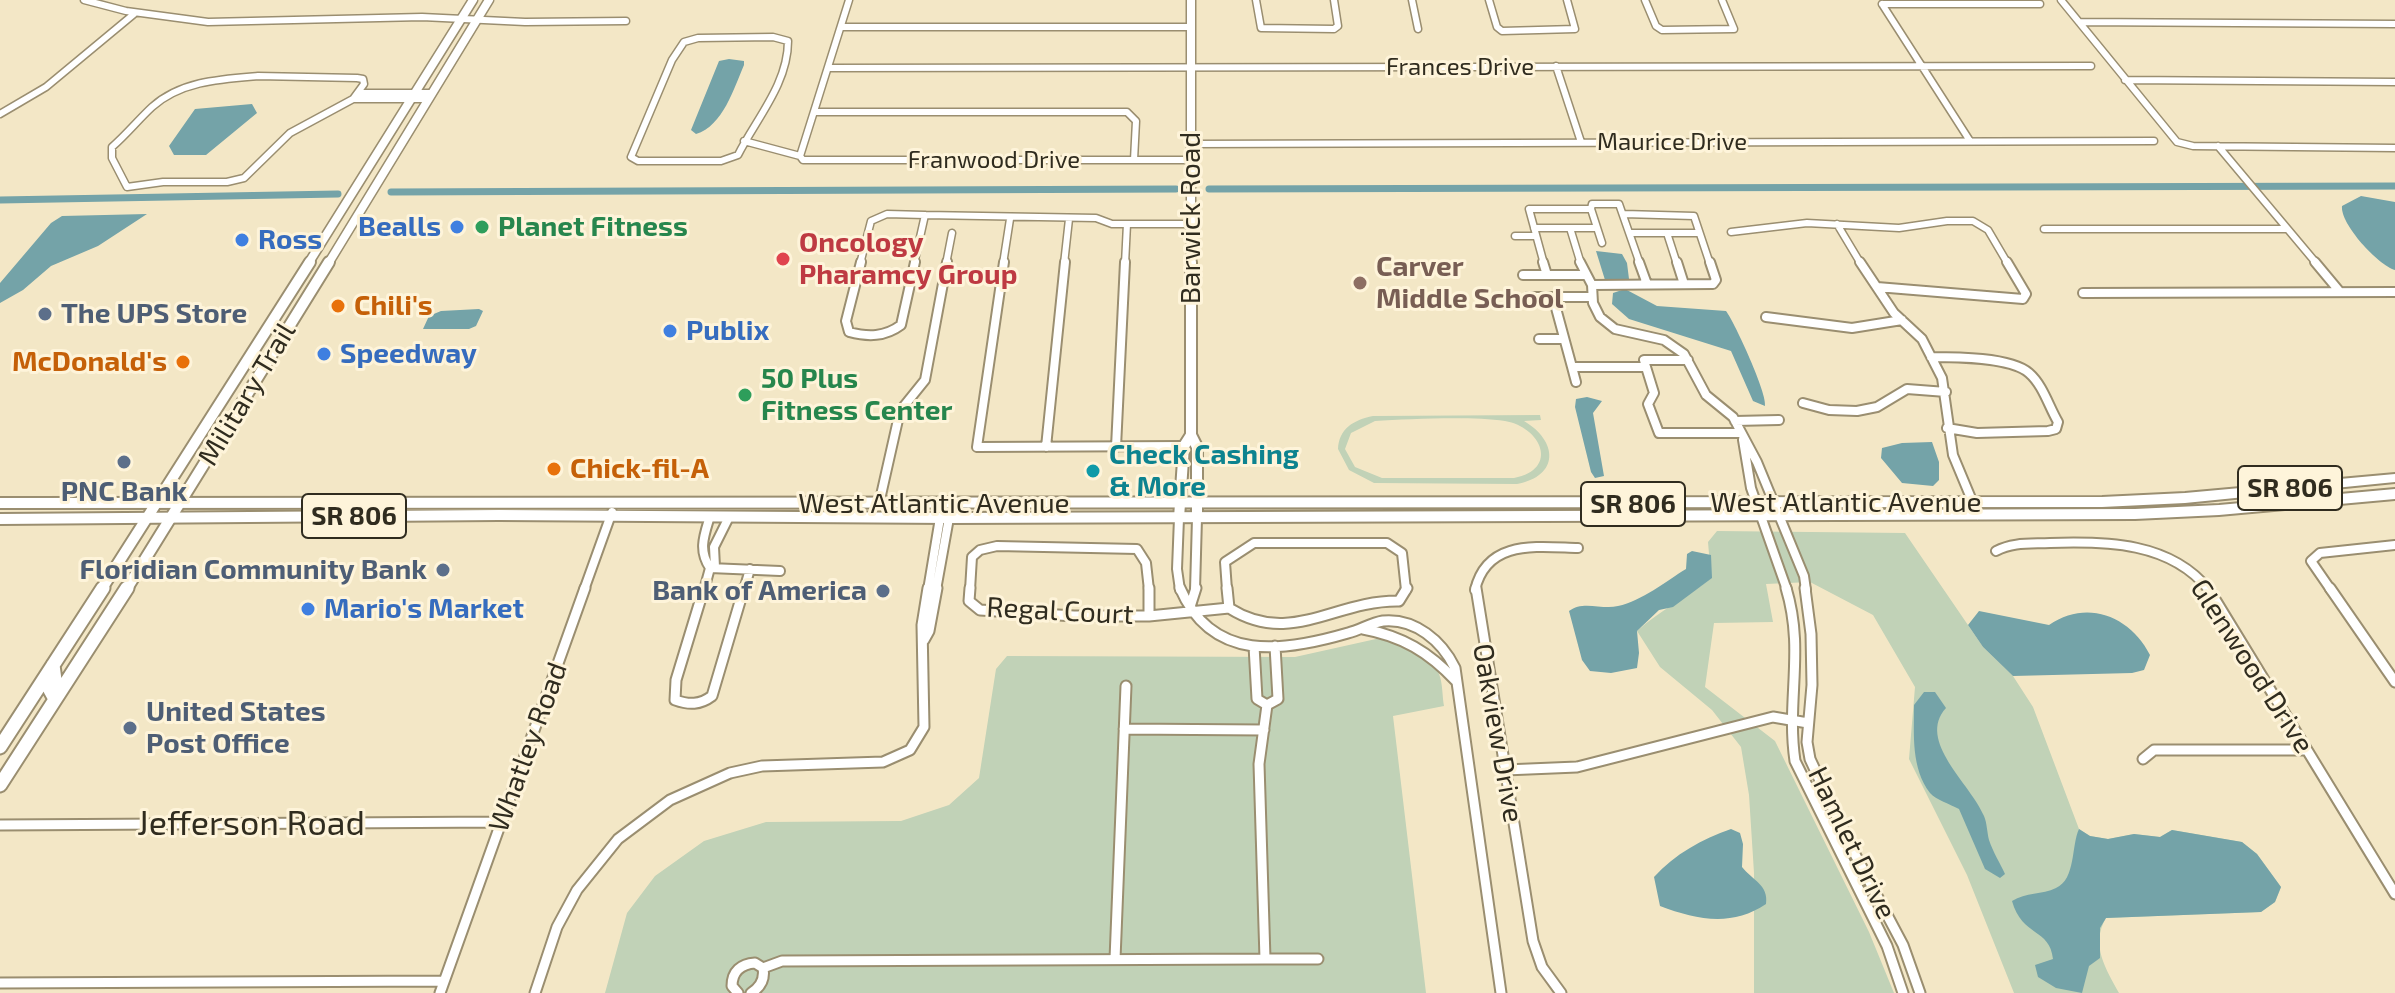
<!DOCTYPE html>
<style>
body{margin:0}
canvas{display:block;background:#f3e7c6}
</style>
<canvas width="2395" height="993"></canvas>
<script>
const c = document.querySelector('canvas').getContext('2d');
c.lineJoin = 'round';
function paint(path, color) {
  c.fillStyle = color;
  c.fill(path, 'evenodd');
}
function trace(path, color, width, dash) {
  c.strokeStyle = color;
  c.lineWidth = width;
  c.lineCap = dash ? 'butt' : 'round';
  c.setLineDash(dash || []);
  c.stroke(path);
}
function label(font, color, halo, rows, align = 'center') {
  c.font = font + ' "Exo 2",sans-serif';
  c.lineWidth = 6;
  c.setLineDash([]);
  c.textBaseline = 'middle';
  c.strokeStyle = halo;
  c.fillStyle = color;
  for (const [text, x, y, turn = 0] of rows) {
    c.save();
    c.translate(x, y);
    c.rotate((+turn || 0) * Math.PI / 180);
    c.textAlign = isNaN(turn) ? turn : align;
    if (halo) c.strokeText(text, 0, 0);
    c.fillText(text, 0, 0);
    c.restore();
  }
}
paint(new Path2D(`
 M1540,415L1541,420L1524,421C1558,441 1560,476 1517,484L1374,483L1349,470L1338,449C1339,429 1353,420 1373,416ZM1375,421C1410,419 1471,416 1505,421C1541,427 1560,469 1514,478H1382L1355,467L1345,449L1351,433Z
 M1717,531L1905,533L1983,647L2013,676L2033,707L2079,829L2090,836L2108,839L2134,834L2160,837L2172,830L2242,842L2257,854L2281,887L2275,902L2261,912L2106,918C2090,945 2106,969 2119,993H2014L1967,875L1909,759L1915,687L1873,615L1810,582L1766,584L1773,622L1714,623L1705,687L1775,741L1869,932L1894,993H1754V873L1749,795L1741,747L1712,710L1660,667L1637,631C1660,610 1687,598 1711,578L1708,542Z
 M1376,639C1400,640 1430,648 1439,674C1443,684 1442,696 1444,706L1393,716L1426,993H605L627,913L655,876L704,841L766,822L901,821L949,805L979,778L996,669L1007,656L1295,657Z`), '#c1d2b7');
paint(new Path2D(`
 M729,59L744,61V65C734,88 723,126 696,134L691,130L719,61Z
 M252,104L257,113L206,155H174L169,146L195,109Z
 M2361,196L2395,202V270C2378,265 2340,224 2342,206Z
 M147,214L98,246L51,266L23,290L0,303V283L51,223L62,216Z
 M1596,251L1622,254L1627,263L1629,279L1605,280Z
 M1625,289L1657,306L1726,311C1735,323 1768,395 1765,406L1753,401L1731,351L1629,319L1612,304L1613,293Z
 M479,309L483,311L476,326L469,329H423L429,316L441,311Z
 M1587,397L1602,401L1593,413L1604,476L1595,478L1591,472L1575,407L1576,399Z
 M1932,442L1939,462V480L1933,486L1902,483L1881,458L1882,448L1902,443Z
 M1692,551L1711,555L1712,578L1673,607L1659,610L1637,631L1639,653L1637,668L1611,673L1590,671L1582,660L1569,611C1583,600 1602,610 1618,606C1642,601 1666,581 1686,569L1687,554Z
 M1979,611L2049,625C2087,599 2130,616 2150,655L2144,670L2132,673L2013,676L1983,647L1968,625Z
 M1924,692H1935L1946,708C1916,741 1971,784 1984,816C1987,823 1987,832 1989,840C1993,852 2000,863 2005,874L2000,878L1985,869L1959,809C1950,804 1936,800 1930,793C1911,768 1914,735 1914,705Z
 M1731,829L1740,833L1743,844L1742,867C1752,880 1769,885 1766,904C1732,927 1697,920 1660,906L1654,877C1675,854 1702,839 1731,829Z
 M2079,829L2090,836L2108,839L2134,834L2160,837L2172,830L2242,842L2257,854L2281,887L2275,902L2261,912L2106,918L2100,928V958L2089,966L2082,993L2056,988L2038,977L2035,965L2053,959C2050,928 2022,937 2012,901C2026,892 2042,895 2056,888C2076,879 2071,846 2079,829Z`), '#74a3a8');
trace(new Path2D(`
 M1209,189L2395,186
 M391,192L1176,189
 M0,200L338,194`), '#74a3a8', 7);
const streetFar2 = new Path2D(`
 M84,0L126,11L208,22L422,17L525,22L626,21
 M1256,0L1261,28L1334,29L1338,26L1334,0
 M1412,0L1418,29
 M1489,0L1497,27L1502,31L1575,29L1567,0
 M1645,0L1656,26L1662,30L1734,29L1722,0
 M2061,0L2177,142L2193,146L2395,148
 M1882,4L1970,141
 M1882,4H2040
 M2079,22L2395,24
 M841,27H1191
 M773,37L788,41C788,84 756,119 738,155L721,161H638L631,157L672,60L684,42L698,38Z
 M1556,66L1581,142
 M828,68L2091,66
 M258,76L357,78L363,79L364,84L353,99L290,133L244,178L227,182H163L127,187L112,158V147C126,135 138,120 152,107C181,81 221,79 258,76Z
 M2125,80L2395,82
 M358,93H431
 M353,99H428
 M814,112H1127L1136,121L1134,160
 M0,114L46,87L134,14
 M744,141L800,156L803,160H1191
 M1191,144L2154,141
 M2218,146L2317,264
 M800,156L849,0
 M1591,209L1602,243
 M1624,214L1694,216L1710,264
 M925,215L1096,218L1112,224H1190
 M1837,224L1861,264
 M1534,228H1597
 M1570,228L1581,264
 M2044,229H2287
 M1731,232L1807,223L1899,228L1947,221H1973L1988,230L2008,264
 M1630,233H1698
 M1667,233L1677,264
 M1515,236H1536
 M860,264L871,221L887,214L925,215
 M914,264L925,215
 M946,264L952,233
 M1003,264L1010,219
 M1064,264L1069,219
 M1125,264L1127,224
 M1544,264L1529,209H1591L1592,204H1619L1640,264`);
const streetFar1 = new Path2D(`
 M861,262L846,321L849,332C868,337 885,337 901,325L915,262
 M1004,262L977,447L1184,446
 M1543,262L1547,275H1585
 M1580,262L1592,285L1593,303L1600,317L1615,329L1664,340L1684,354L1706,395L1733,417L1757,462L1804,576L1806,590
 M1639,262L1647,284
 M1677,262L1684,284
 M1860,262L1894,313L1922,339L1942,378L1953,455L1978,515
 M2315,262L2340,292
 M1523,275H1547
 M1592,285L1713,284L1716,280L1710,262
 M1877,287L2023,299L2026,294L2007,262
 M2083,293L2395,292
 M1528,297H1553
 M1592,297H1553L1572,367H1646L1654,393L1648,404L1659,433H1741
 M1766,317L1852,328L1902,320
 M1539,339H1564
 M1931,357C1955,357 2011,357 2029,373C2043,385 2049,407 2058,422L2056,429L2048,431L1977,433L1947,428
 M1572,367L1576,382
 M1646,367L1644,360H1688
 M1803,403L1829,410L1857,411L1877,407L1907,389L1946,392
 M1735,421L1779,420
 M1743,440L1751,488L1787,590
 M1046,447L1065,262
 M1116,447L1125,262
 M879,504L900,411L925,380L947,262
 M1179,518L1177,569L1180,590
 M1996,551C2013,542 2030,544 2050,543C2106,541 2171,542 2209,590
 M715,567L714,547L729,517
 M710,568L780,571
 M584,590L612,512
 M704,590L710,568C698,550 704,536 710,516
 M744,590L750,569
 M928,590L940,518
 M936,590L949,518
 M970,590L972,557L980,550L997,546L1137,549L1146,563L1149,590
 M1195,590L1197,518
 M1227,590L1225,562L1254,543H1387L1402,553L1406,590
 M1475,590C1487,539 1537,547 1578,548
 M2331,590L2311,561L2320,553L2395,545`);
const street = new Path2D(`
 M704,588L676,680L675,700C689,705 700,705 712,696L744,588
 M970,588L969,601L980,610L1074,616H1149
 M1180,588C1212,663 1283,652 1348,633C1360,630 1371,623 1383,621C1415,618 1442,641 1455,668L1501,993
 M1227,588L1229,608
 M1476,588L1533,941L1542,967L1561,993
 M1786,588C1805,650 1786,700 1795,761L1887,946L1903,993
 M1805,588L1811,634L1812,685L1807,742L1810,759L1849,843L1903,945L1920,993
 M2208,588L2395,894
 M2330,588L2395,682
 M1190,607L1196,588
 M1229,608C1291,647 1334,600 1399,601L1407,588
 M1149,616V588
 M1149,616L1229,608
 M1363,629C1402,636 1429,652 1456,681
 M924,640L929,631L937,588
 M1254,646L1257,699L1267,705L1278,699L1275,646
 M1267,705L1259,764L1265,959H1318
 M1124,729L1264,730
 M2143,759L2154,750H2307
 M1505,770L1577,767L1773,717L1808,723
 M0,825L501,822
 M1115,959L1126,686
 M763,968L782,961L1265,959
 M0,983L444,981
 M440,993L585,588
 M535,993L557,927L577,890L618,839L670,800L730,773L762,766L883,762L910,750L924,727L922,625L928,588
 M738,993L732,986C732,971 741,964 755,963L763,968C765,979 761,987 751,993`);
const secondaryFar2 = new Path2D(`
 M1191,0V264
 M308,264L473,0
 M328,264L489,0`);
const secondaryFar1 = new Path2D(`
 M1191,262V435L1197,447V518
 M1179,518L1184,446L1191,435
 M101,590L310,262
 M126,590L329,262`);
const secondary = new Path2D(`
 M53,665L55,680L50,690L55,699
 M0,747L103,588
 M0,785L127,588`);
const primary = new Path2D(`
 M2395,474V482L2185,503L2102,507L0,508V498L2102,497L2185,493Z
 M2395,489V499L2219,515L2135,519L949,523L499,520L0,524V514L499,510L949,513L2135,509L2219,505Z`);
trace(streetFar2, '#9a8e70', 9);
trace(streetFar1, '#9a8e70', 12);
trace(street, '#9a8e70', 13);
trace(secondaryFar2, '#9a8e70', 11);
trace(secondaryFar1, '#9a8e70', 14);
trace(secondary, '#9a8e70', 17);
trace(primary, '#9a8e70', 4);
trace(streetFar2, '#fff', 6);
trace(streetFar1, '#fff', 8);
trace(street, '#fff', 9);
trace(secondaryFar2, '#fff', 8);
trace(secondaryFar1, '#fff', 10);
trace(secondary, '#fff', 13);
paint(primary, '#fff');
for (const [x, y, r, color] of [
 [457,227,8,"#3f7fe0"],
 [482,227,8,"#2e9e5b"],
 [242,240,8,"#3f7fe0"],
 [783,259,8,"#e0444e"],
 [1360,283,8,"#8d6e63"],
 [338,306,8,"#e8710a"],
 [45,314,8,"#5c6f8a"],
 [670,331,8,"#3f7fe0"],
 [324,354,8,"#3f7fe0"],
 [183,362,8,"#e8710a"],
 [745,395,8,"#2e9e5b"],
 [124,462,8,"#5c6f8a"],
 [554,469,8,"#e8710a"],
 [1093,471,8,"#0f9aa8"],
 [443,570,8,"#5c6f8a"],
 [883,591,8,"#5c6f8a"],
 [308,609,8,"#3f7fe0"],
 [130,728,8,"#5c6f8a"]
]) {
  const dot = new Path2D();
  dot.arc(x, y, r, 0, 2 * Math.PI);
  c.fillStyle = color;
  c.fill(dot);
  trace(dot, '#fef4da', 3);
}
label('24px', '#302c1f', '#fef4da', [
 ["Frances Drive",1460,67],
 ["Maurice Drive",1672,142],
 ["Franwood Drive",994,160]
]);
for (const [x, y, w] of [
 [2290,488,104],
 [1633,504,104],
 [354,516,104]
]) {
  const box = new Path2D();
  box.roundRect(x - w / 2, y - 22, w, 44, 6);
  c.fillStyle = '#fef4da';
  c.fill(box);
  trace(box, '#302c1f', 2);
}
label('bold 26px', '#302c1f', null, [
 ["SR 806",2290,488],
 ["SR 806",1633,504],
 ["SR 806",354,516]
]);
label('28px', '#302c1f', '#fef4da', [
 ["Barwick Road",1191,218,-90],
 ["Military Trail",247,394,-59],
 ["West Atlantic Avenue",1846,503],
 ["West Atlantic Avenue",934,504],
 ["Regal Court",1060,611,3],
 ["Glenwood Drive",2252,666,57],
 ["Oakview Drive",1498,733,80],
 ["Whatley Road",528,747,-70],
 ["Hamlet Drive",1852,843,64]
]);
label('bold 28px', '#366cbe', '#fef4da', [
 ["Bealls",441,227,"right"],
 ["Ross",258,240],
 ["Publix",686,331],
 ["Speedway",340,354],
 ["Mario's Market",324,609]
], 'left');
label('bold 28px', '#27864d', '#fef4da', [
 ["Planet Fitness",498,227],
 ["50 Plus",761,379],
 ["Fitness Center",761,411]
], 'left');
label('bold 28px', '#be3a42', '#fef4da', [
 ["Oncology",799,243],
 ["Pharamcy Group",799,275]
], 'left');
label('bold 28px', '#785e54', '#fef4da', [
 ["Carver",1376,267],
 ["Middle School",1376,299]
], 'left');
label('bold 28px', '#c56008', '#fef4da', [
 ["Chili's",354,306],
 ["McDonald's",167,362,"right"],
 ["Chick-fil-A",570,469]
], 'left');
label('bold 28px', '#4e5e75', '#fef4da', [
 ["The UPS Store",61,314],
 ["PNC Bank",124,492,"center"],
 ["Floridian Community Bank",427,570,"right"],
 ["Bank of America",867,591,"right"],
 ["United States",146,712],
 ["Post Office",146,744]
], 'left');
label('bold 28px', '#0d838f', '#fef4da', [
 ["Check Cashing",1109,455],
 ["& More",1109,487]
], 'left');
label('34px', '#302c1f', '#fef4da', [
 ["Jefferson Road",251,824]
]);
</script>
